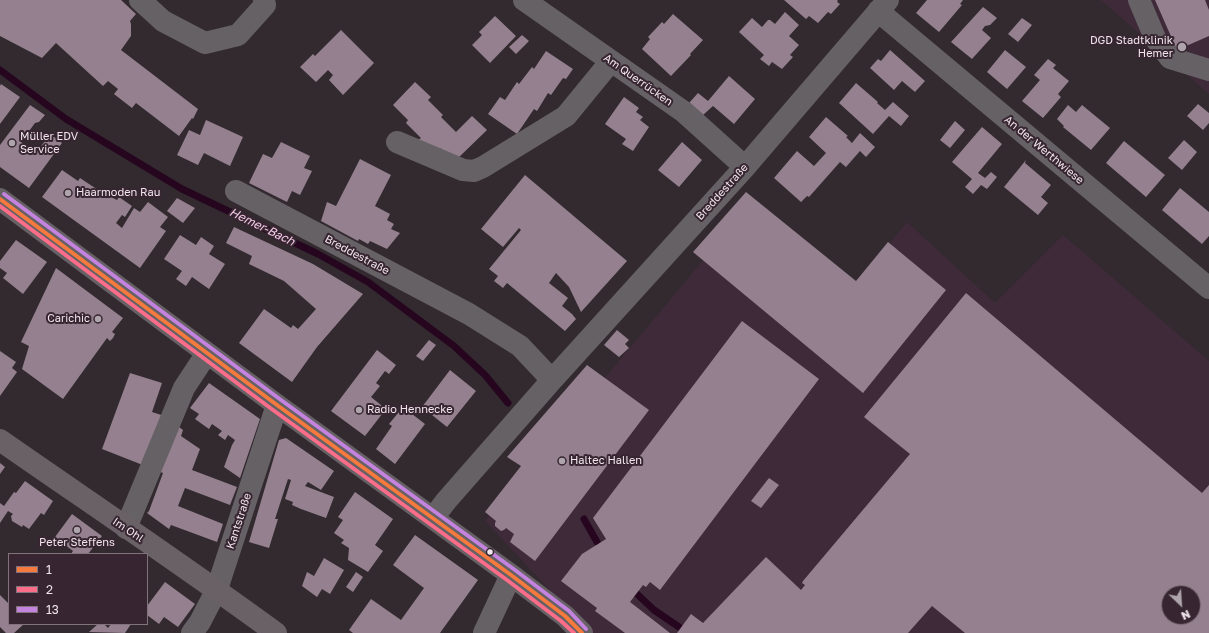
<!DOCTYPE html>
<meta charset="utf-8">
<style>
body{margin:0}
#map{position:relative;width:1209px;height:633px;overflow:hidden;background:#332a30;font-family:"Golos Text",sans-serif}
canvas{display:block}
.legend{position:absolute;left:8px;top:553px;width:140px;height:72px;box-sizing:border-box;background:#372631;border:1px solid #81727c;margin:0;padding:5px 7px;list-style:none;font-size:12px;color:#f1e5ed}
.legend li{display:flex;align-items:center;gap:8px;height:20px}
.legend b{width:20px;border:1px solid #81727c}
.north{position:absolute;left:1161px;top:585px;width:40px;height:40px;box-sizing:border-box;background:#372631;border:1px solid #81727c;border-radius:50%;rotate:155deg;font-size:11px;font-weight:700;line-height:16px;text-align:center;color:#f1e5ed}
.north::after{content:'';display:block;margin:auto;width:14px;height:18px;background:#aea4ab;clip-path:polygon(50% 0,100% 100%,50% 72%,0 100%)}
</style>
<div id="map">
<canvas width="1209" height="633"></canvas>
<ul class="legend">
<li><b style="height:5px;background:#f6793e"></b>1</li>
<li><b style="height:5px;background:#fb6d88"></b>2</li>
<li><b style="height:5px;background:#c483df"></b>13</li>
</ul>
<div class="north">N</div>
</div>
<script>
const c = document.querySelector('canvas').getContext('2d');
c.lineJoin = 'round';
function paint(path, color) {
  c.fillStyle = color;
  c.fill(path, 'evenodd');
}
function trace(path, color, width, dash) {
  c.strokeStyle = color;
  c.lineWidth = width;
  c.lineCap = dash ? 'butt' : 'round';
  c.setLineDash(dash || []);
  c.stroke(path);
}
function label(font, color, halo, rows, align = 'center') {
  c.font = font + ' "Golos Text",sans-serif';
  c.lineWidth = 4;
  c.setLineDash([]);
  c.textBaseline = 'middle';
  c.strokeStyle = halo;
  c.fillStyle = color;
  for (const [text, x, y, turn = 0] of rows) {
    c.save();
    c.translate(x, y);
    c.rotate((+turn || 0) * Math.PI / 180);
    c.textAlign = isNaN(turn) ? turn : align;
    if (halo) c.strokeText(text, 0, 0);
    c.fillText(text, 0, 0);
    c.restore();
  }
}
paint(new Path2D(`
 M1101,0H1209V94Z
 M746,209L850,291L907,222L995,303L1063,235L1209,361V633H590L485,521ZM1169,593H1193V617H1169Z`), '#3f2a39');
trace(new Path2D(`
 M0,70L66,119L182,189L318,254L368,282L454,346L485,375L508,403
 M584,519L597,542
 M637,594L654,610L679,627`), '#26061f', 7);
paint(new Path2D(`
 M0,0H121L136,14L130,21L131,24V36L121,50L198,109L193,119L192,118L179,136L136,103L132,108L114,94L118,89L108,81L103,86L56,43L42,58L0,36Z
 M784,0H837L838,1L837,2L840,4L831,14L828,12L818,23L809,16L806,19Z
 M927,0H963L960,4L962,5L939,32L916,13Z
 M1155,0H1205L1209,10V36L1177,50Z
 M983,7L997,18L990,25L985,26L982,30L991,38L972,59L951,42Z
 M785,12L799,25L789,36L799,45L790,55L793,57L782,69L772,62L769,66L760,59L764,55L739,32L752,18L762,27L768,20H770L775,24Z
 M673,14L703,40L690,54L691,55L671,76L642,49L650,39L648,37L662,22L664,24Z
 M495,16L516,36L490,63L472,45L482,35L479,32Z
 M1022,18L1032,25L1018,42L1008,34Z
 M341,30L374,63L343,95L329,80L333,75L328,70L316,82L300,67L313,54L315,56Z
 M522,35L529,41L516,54L509,47Z
 M890,50L925,81L915,92L902,81L894,90L870,68L878,59L881,61Z
 M1005,50L1026,67L1007,89L987,72Z
 M546,51L573,69L566,79L563,78L551,95L548,93L537,111L534,109L517,134L488,114L500,97L505,100L517,82L519,84L532,67L534,69Z
 M1048,59L1056,65L1053,68L1069,81L1058,94L1061,97L1043,118L1022,101L1040,80L1034,75Z
 M729,76L755,99L734,124L713,106L703,115L689,103L698,93L708,101Z
 M415,82L431,97L428,100L443,115L441,117L456,132L472,116L487,130L454,162L440,148L436,153L418,140L421,138L406,123L408,120L393,105Z
 M856,83L878,102L877,103L885,110L893,102L909,116L901,126L889,116L873,134L839,103Z
 M1,84L20,97L0,124V86Z
 M624,97L639,108L636,112L643,117L640,120L649,127L633,151L622,144L626,139L605,124Z
 M1198,104L1209,113V123L1203,130L1187,116Z
 M30,105L45,115L39,122L35,123L21,142L36,153L50,134L62,143L29,188L0,167V145Z
 M1068,105L1076,112L1082,105L1110,128L1091,150L1063,127L1064,126L1057,119Z
 M826,117L848,136L846,137L852,143L860,133L875,147L866,157L860,151L846,167L840,162L809,197L807,196L801,202L774,178L797,151L814,166L826,153L809,137Z
 M206,120L243,137L230,166L204,153L198,165L177,155L189,130L200,135Z
 M955,121L965,130L950,148L940,140Z
 M982,127L1002,144L978,173L985,178L991,172L997,177L987,189L981,185L973,194L965,187L972,179L952,162Z
 M1184,140L1197,152L1182,170L1168,158Z
 M1124,141L1165,175L1146,197L1106,163Z
 M281,142L310,156L304,168L312,171L300,195L292,191L287,202L249,183L263,154L272,158Z
 M682,142L702,160L679,187L658,170Z
 M360,159L391,175L375,206L390,214L387,220L394,224L391,229L400,233L387,249L370,241L368,244L359,239L358,241L321,221L327,202L336,206Z
 M1026,160L1025,163L1051,185L1041,197L1048,203L1038,215L1004,187Z
 M62,170L78,181L80,178L110,198L111,197L117,200L119,197L132,206L125,217L122,215L116,223L122,228L134,208L140,212L148,202L168,217L160,227L166,231L140,268L42,197Z
 M525,175L627,261L581,312L569,287L556,273L549,283L568,298L562,306L572,314L576,319L565,331L507,283L503,288L494,281L498,276L489,269L521,230L519,228L503,247L481,229Z
 M1180,188L1209,212V236L1202,244L1162,210Z
 M746,192L856,281L888,242L946,290L863,393L693,252Z
 M177,198L195,208L183,223L167,211Z
 M234,227L313,264L363,294L317,347L292,382L239,343L264,309L291,328L293,325L298,329L316,309L284,281L249,264L252,256L226,243Z
 M180,235L196,245L201,237L214,246L209,254L225,264L209,289L192,277L186,286L176,279L182,271L164,259Z
 M16,240L47,262L23,294L3,278L7,273L0,268V261Z
 M56,268L123,318L112,332L115,334L113,338L110,341L107,338L63,399L22,369L29,346L21,342Z
 M966,293L1202,493L1209,485V633H965L932,606L908,633H677L691,614L703,623L766,557L801,590L805,585L802,583L803,581L910,454L864,417ZM1169,593H1193V617H1169Z
 M742,321L819,379L660,590L650,582L646,587L643,585L630,602L670,633H625L595,611L597,608L561,581L582,554L606,539L593,518Z
 M617,330L629,340L625,344L629,348L619,357L604,345Z
 M429,340L436,345L423,361L416,356Z
 M377,350L396,365L389,374L385,371L376,383L380,386L371,397L386,409L365,436L331,411Z
 M0,351L16,362L12,368L17,372L0,396Z
 M587,365L649,410L535,561L510,542L514,534L506,528L504,530L501,531L495,526V523L496,521L485,512L521,466L507,457Z
 M450,370L476,391L447,427L422,407Z
 M130,373L162,383L152,412L180,421L179,427L183,430L181,436L200,449L192,470L237,487L230,505L185,488L178,506L223,524L217,542L171,525L169,529L147,513L149,511L163,473L102,449Z
 M209,383L260,419L240,478L224,467L232,445L235,440L228,435L225,440L218,435L222,431L212,424L209,429L195,419L199,414L190,408Z
 M403,407L425,424L395,464L376,449L392,426L389,424Z
 M286,438L334,471L321,490L308,482L305,486L334,497L326,518L301,509L292,505L293,502L285,499L291,480L288,479L275,519H278L269,548L249,542L279,440Z
 M0,463L5,467L0,474Z
 M769,478L779,485L761,508L751,501Z
 M25,481L53,501L44,515L41,513L29,529L23,525L22,527L12,521L11,516L13,514L8,511L0,523V503L4,506L14,492L16,493Z
 M355,492L393,519L375,545L383,551L368,572L348,560L349,548L341,543L344,540L334,533L343,520L338,517Z
 M72,514L102,536L88,554H71L73,551L55,537Z
 M415,535L478,580L440,633H353L349,630L371,599L401,620L424,588L393,565Z
 M324,558L344,570L330,594L322,589L317,597L302,586L307,572L314,576Z
 M356,572L363,577L353,592L346,587Z
 M165,582L195,604L178,627L164,617L159,624L147,615V606Z
 M0,595L8,603L9,602V624H24L14,633H6L0,627Z
 M98,624H104L108,628L111,624H131L125,633L89,632Z`), '#94808e');
trace(new Path2D(`
 M140,0L163,21L205,43L238,35L265,5L264,0
 M524,0L684,112L745,167
 M1139,0L1155,38L1170,58L1209,70
 M878,11L1209,288
 M397,142L463,170L474,171L483,167L566,116L611,61
 M236,191L469,314L520,346L552,380
 M0,199L277,405L511,575L565,616L582,633
 M433,518L446,501L552,380L745,167L888,0
 M126,528L184,388L207,353
 M192,633L200,622L217,589L277,405
 M484,633L511,575`), '#666165', 22);
trace(new Path2D(`
 M0,440C92,504 186,567 276,633`), '#696166', 22);
trace(new Path2D(`
 M0,199L277,405L511,575L565,616L582,633`), '#f6793e', 4);
trace(new Path2D(`
 M0,206L273,410L507,580L561,621L574,633`), '#fb6d88', 4);
trace(new Path2D(`
 M4,194L281,400L515,570L569,611L586,629`), '#c483df', 4);
for (const [x, y, r, color] of [
 [1182,47,5,"#aea4ab"],
 [12,143,4,"#aea4ab"],
 [68,193,4,"#aea4ab"],
 [98,319,4,"#aea4ab"],
 [359,410,4,"#aea4ab"],
 [562,461,4,"#aea4ab"],
 [77,530,4,"#aea4ab"],
 [490,552,3.5,"#f1e5ed"]
]) {
  const dot = new Path2D();
  dot.arc(x, y, r, 0, 2 * Math.PI);
  c.fillStyle = color;
  c.fill(dot);
  trace(dot, '#372631', 1.5);
}
label('11px', '#f1e5ed', '#372631', [
 ["DGD Stadtklinik",1173,41,"right"],
 ["Hemer",1173,54,"right"],
 ["Müller EDV",20,137],
 ["Service",20,150],
 ["Haarmoden Rau",76,193],
 ["Carichic",90,319,"right"],
 ["Radio Hennecke",367,410],
 ["Haltec Hallen",570,461],
 ["Peter Steffens",77,543,"center"]
], 'left');
label('11px', '#f1e5ed', '#372631', [
 ["Am Querrücken",638,80,35],
 ["An der Werthwiese",1044,150,40],
 ["Breddestraße",722,192,-48],
 ["Breddestraße",357,255,28],
 ["Kantstraße",239,521,-72],
 ["Im Ohl",128,530,34]
]);
label('italic 12px', '#f6cce8', '#372631', [
 ["Hemer-Bach",262,227,26]
]);
</script>
